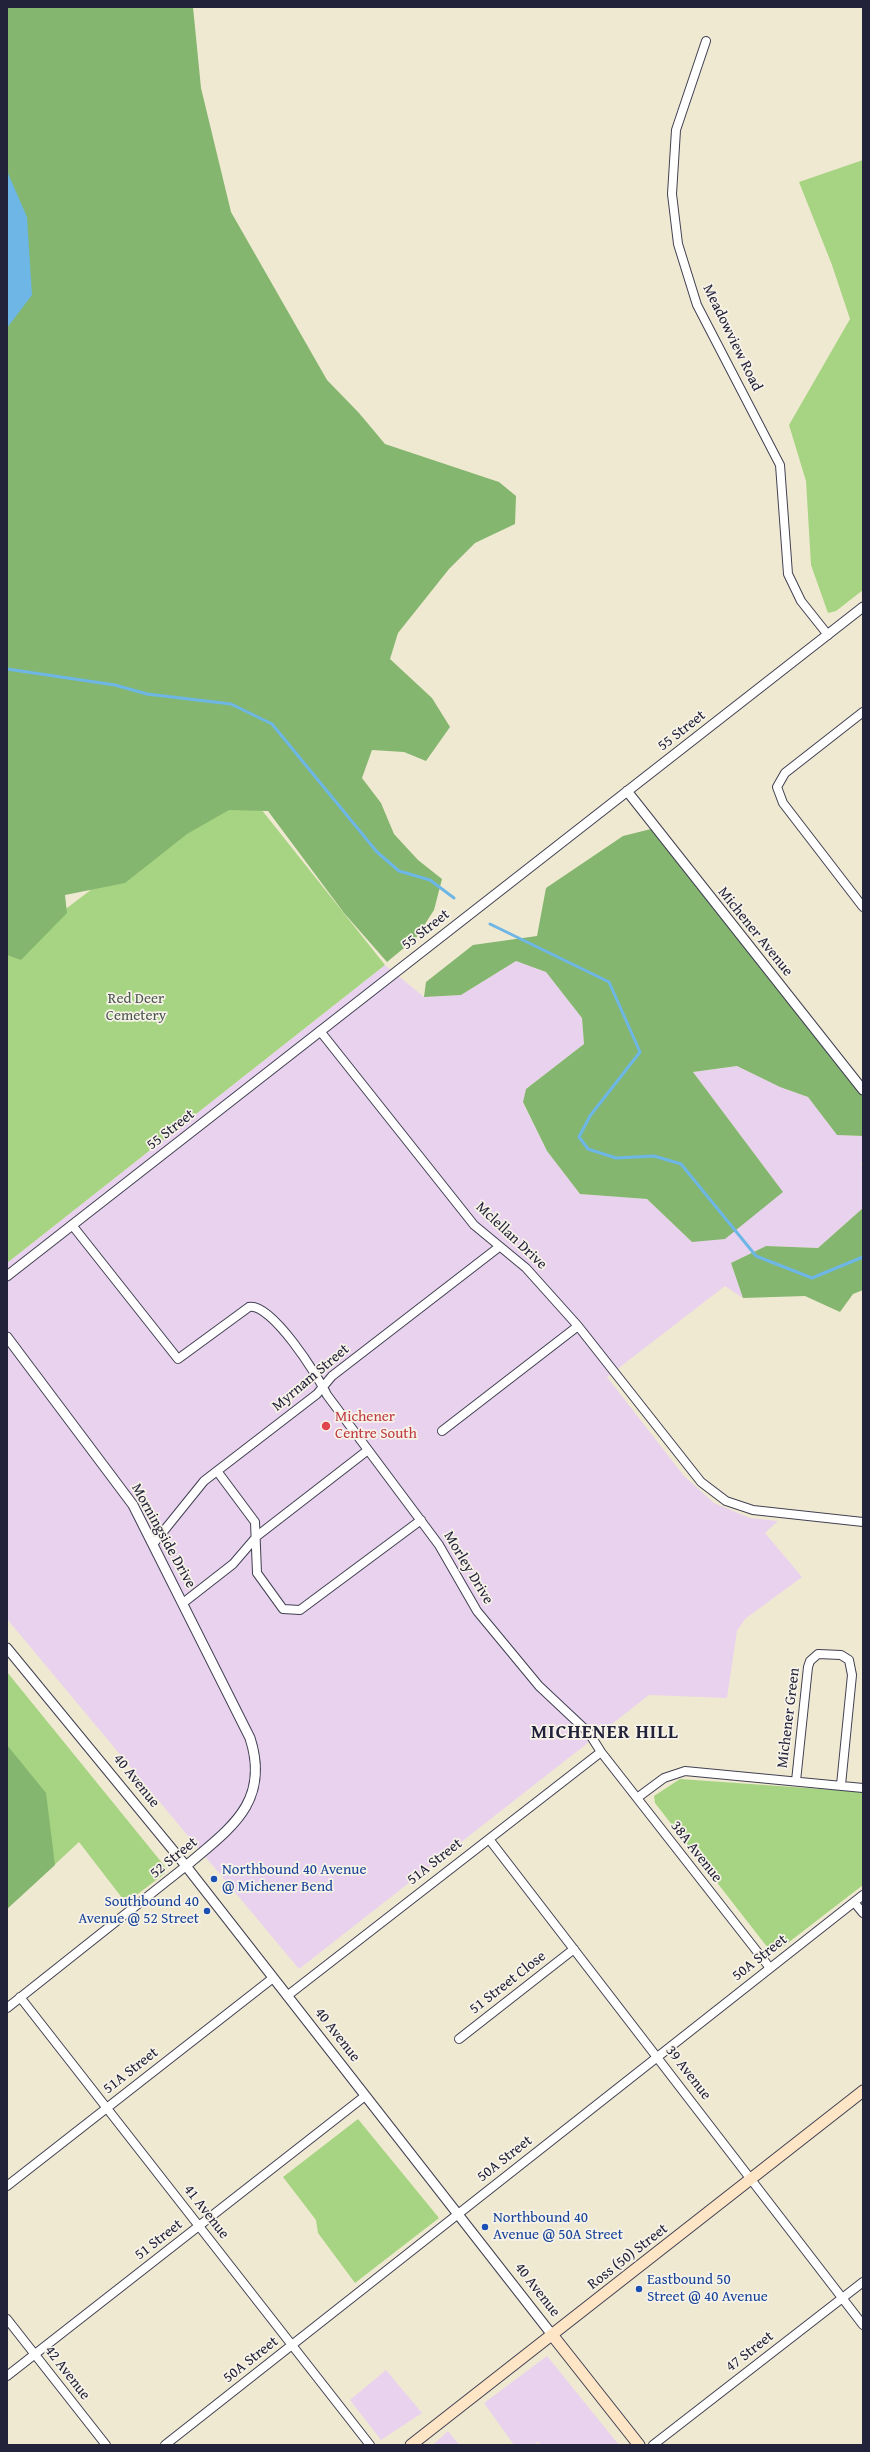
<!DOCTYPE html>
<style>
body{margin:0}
#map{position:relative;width:870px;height:2452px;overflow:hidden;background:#f0e9d1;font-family:"Gentium Book Plus",serif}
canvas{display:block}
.frame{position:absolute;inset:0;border:8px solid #22223b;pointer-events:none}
</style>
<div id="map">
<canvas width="870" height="2452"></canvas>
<div class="frame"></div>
</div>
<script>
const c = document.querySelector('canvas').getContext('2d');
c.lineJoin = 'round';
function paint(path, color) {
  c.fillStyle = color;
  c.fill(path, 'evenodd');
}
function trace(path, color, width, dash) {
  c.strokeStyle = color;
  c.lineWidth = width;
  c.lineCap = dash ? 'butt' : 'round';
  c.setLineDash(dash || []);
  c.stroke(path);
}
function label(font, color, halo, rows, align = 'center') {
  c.font = font + ' "Gentium Book Plus",serif';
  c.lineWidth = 3.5;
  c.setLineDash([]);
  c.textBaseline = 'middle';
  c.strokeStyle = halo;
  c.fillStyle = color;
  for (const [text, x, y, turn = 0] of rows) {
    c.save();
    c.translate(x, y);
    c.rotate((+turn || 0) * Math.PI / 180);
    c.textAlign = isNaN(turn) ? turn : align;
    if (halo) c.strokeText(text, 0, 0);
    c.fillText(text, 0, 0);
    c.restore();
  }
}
paint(new Path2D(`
 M516,961L546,972L582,1018L584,1044L526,1089L523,1103L547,1151L580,1194L647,1199L692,1242L783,1192L693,1072L737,1066L780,1087L808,1097L837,1135L863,1136V1159L861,1164L863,1167V1208L818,1248L766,1246L731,1263L743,1298L725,1286L607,1377L684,1476L714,1503L750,1518L778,1521L765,1533L802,1577L745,1619L737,1631L727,1698L649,1695L299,1969L7,1619V1263L385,965L424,997L461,995Z
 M547,2356L619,2445H541L538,2442L533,2445H514L484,2403Z
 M386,2370L422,2413L381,2440L350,2400Z
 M448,2431L459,2445H433Z`), '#e9d2ee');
paint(new Path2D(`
 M863,160V590L836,611L828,613L811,565L806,481L789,425L850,319L832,265L799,182Z
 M217,794L261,809L385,965L7,1263V949H13Z
 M7,1672L167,1869L164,1874L126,1903L79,1842L7,1909Z
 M680,1779L863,1792V1885L780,1949L768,1948L655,1803L654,1796Z
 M358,2119L439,2218L355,2283L318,2233L316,2220L283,2177Z`), '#a6d482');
paint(new Path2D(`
 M7,7H193L201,88L231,212L327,380L359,413L385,444L499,482L516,496L515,524L475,543L449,569L398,633L390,659L432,698L450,727L426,761L404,752L372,750L362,778L381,803L394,834L418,860L442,879L434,910L416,938L387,962L344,913L268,811L229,810L187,834L125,883L65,895L67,913L21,960L7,955Z
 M655,828L863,1089V1136L837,1135L808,1097L780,1087L737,1066L693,1072L783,1192L725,1239L692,1242L647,1199L580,1194L547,1151L523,1102L526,1089L584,1044L582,1018L546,972L516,961L461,995L424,997L426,982L473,945L537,936L546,888L623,836Z
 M863,1208V1290L853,1294L840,1312L805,1296L743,1298L731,1263L766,1246L818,1248Z
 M7,1745L46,1793L55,1865L7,1909Z`), '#84b670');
paint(new Path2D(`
 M7,171L27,217L32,295L7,328Z`), '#6db6e5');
trace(new Path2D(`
 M7,669L115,685L147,694L231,704L272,724L377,852L399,871L430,880L454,898
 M490,924L609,982L640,1052L590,1116L579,1137L588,1149L616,1158L654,1156L681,1164L756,1256L812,1278L863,1257`), '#6db6e5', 3);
const minor = new Path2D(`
 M706,41L676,130L672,194L678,244L697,305L780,465L788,574L801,601L828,635
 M863,712L785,773L777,787L783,803L863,907
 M320,1031L474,1225L526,1268L578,1326L442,1431
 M72,1225L178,1359L249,1307C271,1302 318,1376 327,1395L439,1545L477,1611L539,1686L589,1733L601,1752L770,1968
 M578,1326L701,1482L726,1501L753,1510L863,1522
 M217,1471L255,1522L257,1573L283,1609L300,1610L421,1520
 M154,1543L204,1481L317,1394L332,1376L499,1247
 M183,1603L233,1564L257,1536L368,1450
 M796,1781L808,1667L810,1661L818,1654L841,1655L849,1660L852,1675L841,1785
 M637,1798L664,1778L685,1771L863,1788
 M489,1839L863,2325
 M854,1902L863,1913
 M287,1996L601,1752
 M20,1997L370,2445
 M7,2008L186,1866
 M459,2039L574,1949
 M7,2186L273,1978
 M7,2319L106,2445
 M7,2376L365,2096
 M165,2445L863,1895
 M653,2445L863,2282`);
const tertiary = new Path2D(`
 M627,791L863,1090
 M7,1276L863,607
 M7,1337L133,1505L250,1738C271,1803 229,1829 186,1866
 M7,1648L186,1866L553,2336`);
const secondary = new Path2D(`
 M553,2336L639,2445
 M411,2445L863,2091`);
trace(minor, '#414052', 10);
trace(tertiary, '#414052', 11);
trace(secondary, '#414052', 13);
trace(minor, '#fff', 8);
trace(tertiary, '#fff', 9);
trace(secondary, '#fde5c5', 11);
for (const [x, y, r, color] of [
 [326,1426,5,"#e0444e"],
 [214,1879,4,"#1a4fb4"],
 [207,1911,4,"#1a4fb4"],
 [485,2227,4,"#1a4fb4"],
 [639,2289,4,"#1a4fb4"]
]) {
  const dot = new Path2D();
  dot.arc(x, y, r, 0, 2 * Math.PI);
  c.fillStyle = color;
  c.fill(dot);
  trace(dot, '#f7f3e8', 1.5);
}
label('15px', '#22223b', '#f7f3e8', [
 ["Meadowview Road",732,338,64],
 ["55 Street",682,731,-38],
 ["55 Street",426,930,-38],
 ["Michener Avenue",755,932,51],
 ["55 Street",171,1130,-38],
 ["Mclellan Drive",511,1236,43],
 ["Myrnam Street",311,1378,-40],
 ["Morningside Drive",163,1536,61],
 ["Morley Drive",468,1568,59],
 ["Michener Green",789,1718,-83],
 ["40 Avenue",136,1781,51],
 ["38A Avenue",696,1852,52],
 ["52 Street",174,1858,-39],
 ["51A Street",435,1862,-38],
 ["50A Street",760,1958,-38],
 ["51 Street Close",508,1983,-38],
 ["40 Avenue",337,2035,52],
 ["51A Street",131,2071,-38],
 ["39 Avenue",688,2073,52],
 ["50A Street",505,2159,-38],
 ["41 Avenue",206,2212,52],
 ["51 Street",159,2240,-38],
 ["Ross (50) Street",628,2257,-38],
 ["40 Avenue",537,2290,52],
 ["47 Street",750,2352,-38],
 ["50A Street",251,2360,-38],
 ["42 Avenue",67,2373,52]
]);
label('15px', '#4a5750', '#f7f3e8', [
 ["Red Deer",136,999],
 ["Cemetery",136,1016]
]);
label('15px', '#be3a42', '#f7f3e8', [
 ["Michener",335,1417],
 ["Centre South",335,1434]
], 'left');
label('15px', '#164399', '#f7f3e8', [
 ["Northbound 40 Avenue",222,1870],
 ["@ Michener Bend",222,1887],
 ["Southbound 40",199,1902,"right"],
 ["Avenue @ 52 Street",199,1919,"right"],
 ["Northbound 40",493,2218],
 ["Avenue @ 50A Street",493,2235],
 ["Eastbound 50",647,2280],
 ["Street @ 40 Avenue",647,2297]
], 'left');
c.letterSpacing = '1px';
label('bold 19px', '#22223b', '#f7f3e8', [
 ["MICHENER HILL",605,1733]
]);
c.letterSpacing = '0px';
</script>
